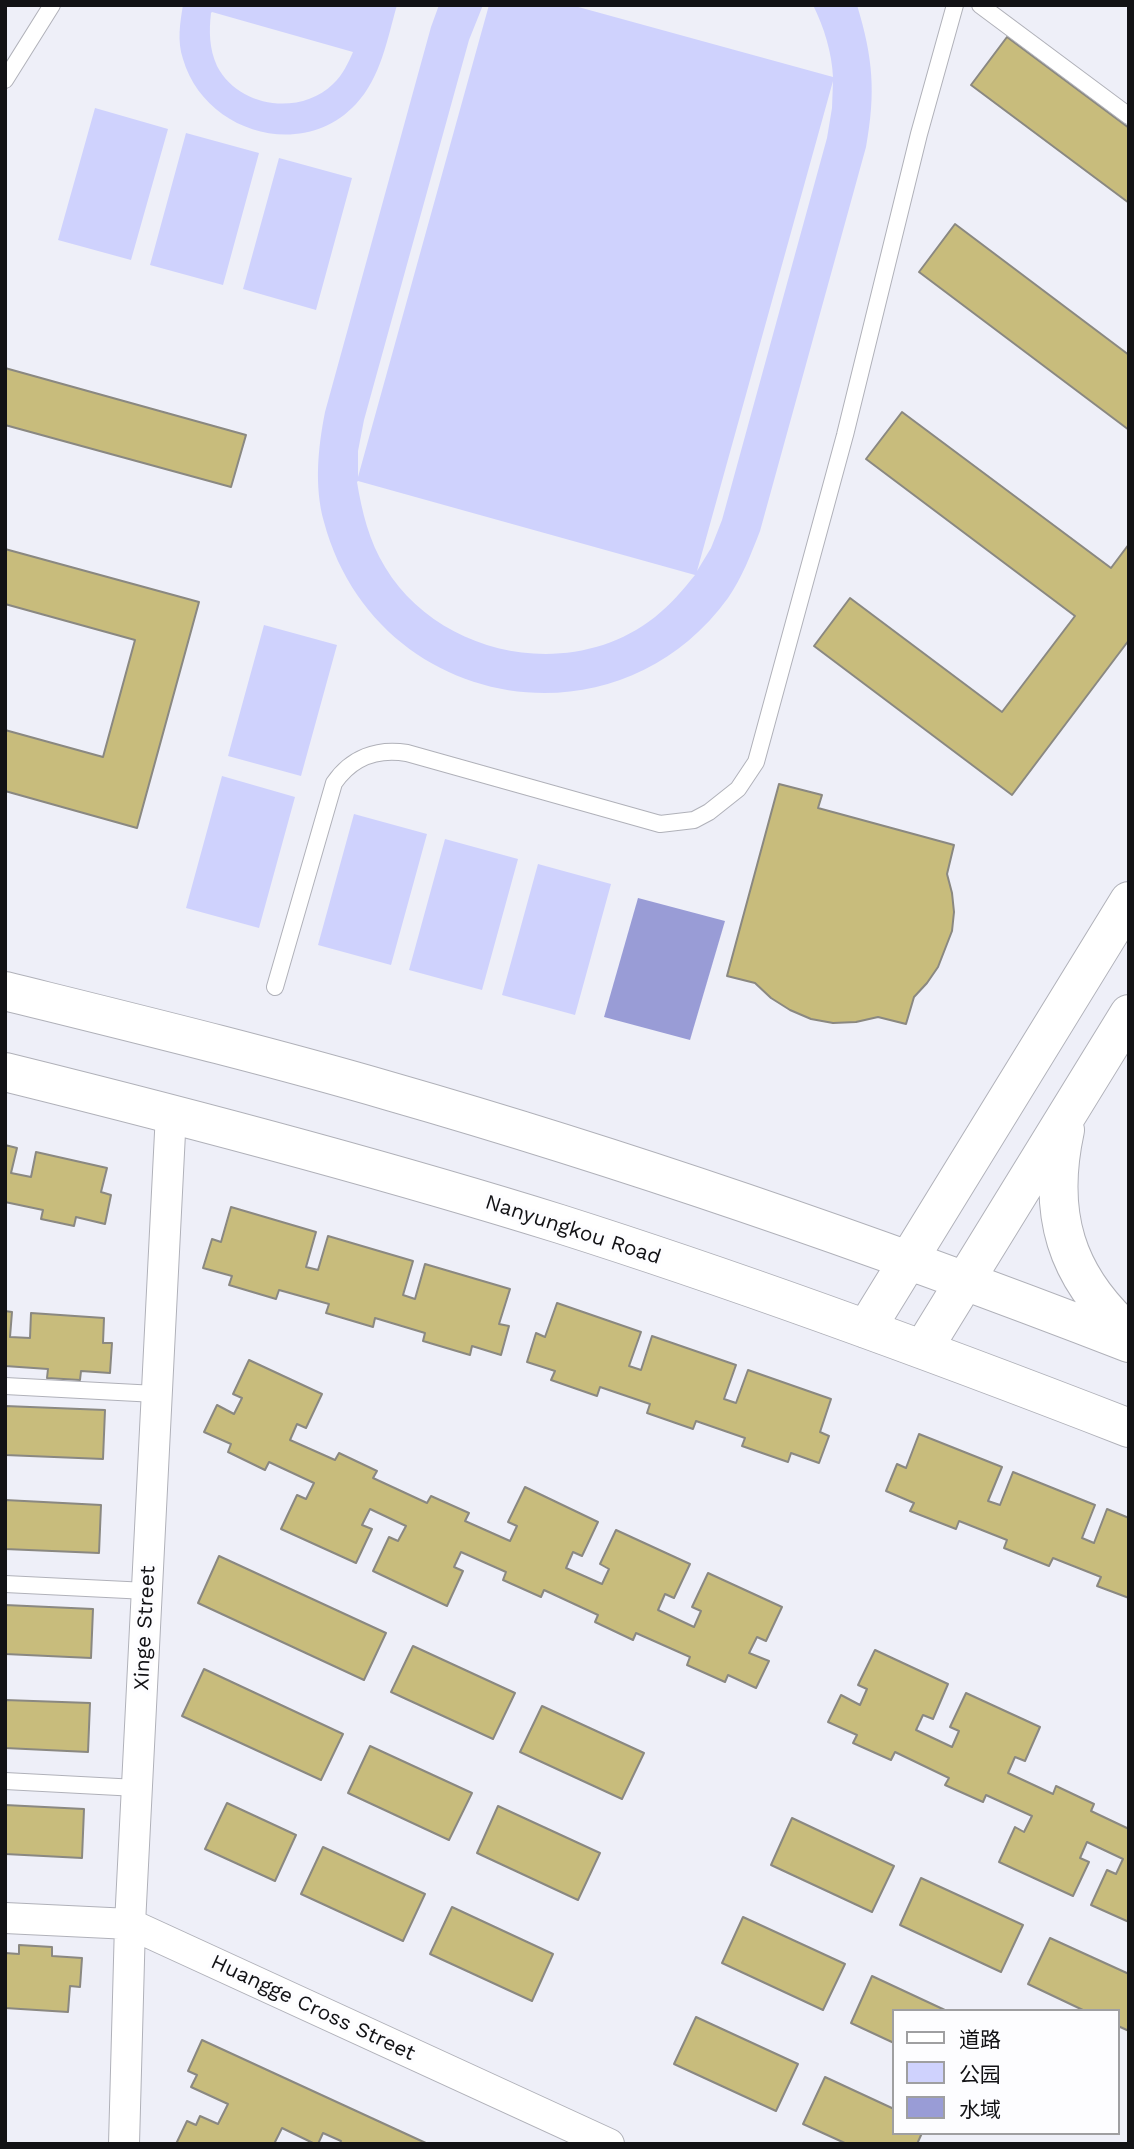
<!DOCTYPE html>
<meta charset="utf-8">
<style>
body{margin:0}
#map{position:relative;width:1134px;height:2149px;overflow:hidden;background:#eeeff8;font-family:"Work Sans","Noto Sans SC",sans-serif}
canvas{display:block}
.frame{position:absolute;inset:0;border:7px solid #121215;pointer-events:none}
.legend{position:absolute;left:892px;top:2009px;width:228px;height:126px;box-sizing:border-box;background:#fdfdff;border:2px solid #9f9fa1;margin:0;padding:9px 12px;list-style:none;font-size:21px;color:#121215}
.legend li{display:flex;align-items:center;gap:14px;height:35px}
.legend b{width:35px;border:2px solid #9f9fa1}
</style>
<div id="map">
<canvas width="1134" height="2149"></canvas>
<div class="frame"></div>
<ul class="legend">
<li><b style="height:9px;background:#fff"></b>道路</li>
<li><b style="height:19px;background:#cfd2fd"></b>公园</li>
<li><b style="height:19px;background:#999cd6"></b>水域</li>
</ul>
</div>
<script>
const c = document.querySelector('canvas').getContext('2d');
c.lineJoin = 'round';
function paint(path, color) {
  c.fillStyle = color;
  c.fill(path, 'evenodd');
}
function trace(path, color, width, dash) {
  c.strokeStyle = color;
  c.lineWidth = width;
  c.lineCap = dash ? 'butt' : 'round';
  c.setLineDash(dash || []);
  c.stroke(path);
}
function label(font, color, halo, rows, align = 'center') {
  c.font = font + ' "Work Sans",sans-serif';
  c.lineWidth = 7;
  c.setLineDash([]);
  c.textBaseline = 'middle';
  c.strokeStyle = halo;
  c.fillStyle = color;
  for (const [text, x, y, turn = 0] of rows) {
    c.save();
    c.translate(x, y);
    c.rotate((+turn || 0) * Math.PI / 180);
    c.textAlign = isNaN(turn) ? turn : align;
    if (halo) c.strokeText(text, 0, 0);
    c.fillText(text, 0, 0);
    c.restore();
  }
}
paint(new Path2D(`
 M183,5H397C387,40 381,77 356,104C302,162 204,132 183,59C177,41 180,23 183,5ZM211,13L212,12L353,52C348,63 343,75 333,84C300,116 239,108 217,66C209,48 209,31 211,13Z
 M439,5H483L469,40L364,420L358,451V477L489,5H571L833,77C832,53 824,27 813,5H857C873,58 876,92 866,147L760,531C751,554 742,578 728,598C614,755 374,709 324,522C314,486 318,448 325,412L431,27ZM833,81L832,108L827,138L722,520L711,548L697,571ZM357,482L358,481L695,575C683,590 670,605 655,617C572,683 439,657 385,567C369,541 362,512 357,482Z
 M95,108L168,129L131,260L58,240Z
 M186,133L259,153L223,285L150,265Z
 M279,158L352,178L316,310L243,289Z
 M264,625L337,645L301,776L228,756Z
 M222,776L295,797L259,928L186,908Z
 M354,814L427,834L391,965L318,945Z
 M445,839L518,859L482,990L409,970Z
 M538,864L611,884L575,1015L502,995Z`), '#cfd2fd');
paint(new Path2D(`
 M638,898L725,921L690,1040L604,1017Z`), '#999cd6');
const building = new Path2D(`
 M1007,37L1129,128V203L971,85Z
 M955,224L1129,355V430L919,272Z
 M5,368L246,435L231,487L5,425Z
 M902,412L1111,568L1129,544V640L1012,795L814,646L850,598L1002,712L1075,616L866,459Z
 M5,549L199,602L137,828L5,791V730L103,757L135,640L5,604Z
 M779,784L822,795L818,808L954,845L947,874L952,893L954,912L952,931L938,967L927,983L914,997L906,1024L878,1017L856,1022L833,1023L811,1019L790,1010L771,998L755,983L727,976Z
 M5,1145L17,1148L11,1173L31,1177L36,1152L107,1168L101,1192L111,1195L105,1224L76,1217L74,1226L41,1219L43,1210L5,1202Z
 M231,1207L316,1232L306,1267L318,1270L328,1236L413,1261L403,1295L415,1299L425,1264L510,1289L499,1324L509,1326L501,1355L472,1346L470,1355L423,1341L425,1333L375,1318L373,1327L326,1313L329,1304L279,1290L276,1299L229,1285L232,1276L203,1268L212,1239L221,1242Z
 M557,1303L641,1332L629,1366L641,1370L652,1336L736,1365L724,1399L736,1403L748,1370L831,1399L820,1432L829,1436L819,1463L791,1453L788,1462L742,1446L745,1438L696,1421L693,1429L647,1413L650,1404L600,1387L597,1396L551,1380L555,1371L527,1362L536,1333L545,1337Z
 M5,1311L12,1312L10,1337L30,1338L31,1313L104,1318L103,1343H112L110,1373L81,1371L80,1380L47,1378L48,1369L5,1366Z
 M249,1360L322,1394L306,1428L297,1424L290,1440L335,1460L339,1453L377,1471L373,1478L427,1503L431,1496L469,1513L465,1521L510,1541L517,1526L508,1522L525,1487L598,1522L582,1556L573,1552L566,1568L602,1584L609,1569L600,1564L616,1530L690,1564L674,1598L665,1594L658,1610L694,1627L701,1611L692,1607L708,1573L782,1607L766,1641L757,1637L749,1653L769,1661L756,1688L728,1675L725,1682L687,1665L690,1657L636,1633L633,1640L595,1622L598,1615L544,1590L541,1597L503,1580L506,1572L461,1552L454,1567L463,1571L447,1606L373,1571L389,1537L398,1541L406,1526L370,1509L362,1525L372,1529L356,1563L281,1529L297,1495L306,1499L314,1483L269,1462L265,1470L228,1452L231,1444L204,1432L217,1405L234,1414L242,1398L233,1394Z
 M5,1406L105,1410L103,1459L5,1455Z
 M919,1434L1002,1467L988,1501L1000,1505L1013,1472L1095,1505L1082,1538L1094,1543L1107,1509L1129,1518V1598L1097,1586L1101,1577L1053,1558L1049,1566L1004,1548L1007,1540L959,1521L956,1529L910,1511L914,1503L886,1491L897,1464L906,1468Z
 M5,1500L101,1505L99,1553L5,1549Z
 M219,1556L386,1633L364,1680L198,1603Z
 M5,1605L93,1609L91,1658L5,1654Z
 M413,1646L515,1693L493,1739L391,1692Z
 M875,1650L948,1684L933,1719L923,1715L916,1730L952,1747L959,1731L950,1727L966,1693L1040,1727L1025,1761L1015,1757L1008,1773L1053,1794L1056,1786L1094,1804L1091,1811L1129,1829V1922L1091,1905L1107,1870L1116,1874L1123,1859L1087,1842L1080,1858L1089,1862L1073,1896L999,1862L1015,1827L1024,1832L1032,1816L986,1795L983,1802L945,1785L949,1778L895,1752L891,1760L853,1743L857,1735L828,1722L841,1695L860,1705L867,1689L858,1685Z
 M204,1669L343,1734L321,1780L182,1716Z
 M5,1700L90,1703L88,1752L5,1748Z
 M542,1706L644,1753L622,1799L520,1752Z
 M370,1746L472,1793L449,1840L348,1793Z
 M227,1803L296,1835L275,1881L205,1849Z
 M5,1805L84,1809L82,1858L5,1854Z
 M498,1806L600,1853L578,1900L477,1853Z
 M792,1818L894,1866L872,1912L771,1865Z
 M323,1847L425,1894L403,1941L301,1894Z
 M921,1878L1023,1925L1001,1972L900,1925Z
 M452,1907L553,1954L532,2001L430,1954Z
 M743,1917L845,1964L823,2010L722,1963Z
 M1050,1938L1129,1974V2031L1118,2026V2011H1085L1028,1984Z
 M19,1945L52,1947V1956L82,1958L80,1987L70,1986L68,2012L5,2008V1953L19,1954Z
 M872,1976L947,2011H894V2043L851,2023Z
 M696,2017L798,2064L776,2111L674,2064Z
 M202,2040L428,2144H340L341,2141L323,2133L318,2144H315L282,2128L274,2144H176L187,2121L196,2125L200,2116L218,2124L228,2104L191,2087L197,2075L188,2071Z
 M825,2077L894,2109V2133H922L917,2144H847L803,2124Z`);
paint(building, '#c8bc7c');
trace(building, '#8a8881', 2);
const lane = new Path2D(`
 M980,5L1129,116
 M5,80L52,5
 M275,987L334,783C351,758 377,748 407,753L660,824L694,820L709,812L738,789L756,762L845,435L919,134L955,5
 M5,1386L156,1394
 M5,1584L147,1591
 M5,1781L137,1788`);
const street = new Path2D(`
 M5,1918L130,1924L609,2144
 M124,2144L130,1924L171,1113`);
const secondary = new Path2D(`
 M5,991C134,1023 262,1054 389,1091C640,1163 886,1249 1129,1343
 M5,1072C191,1118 377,1167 560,1224C752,1285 941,1355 1129,1428
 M1065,1130C1047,1213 1065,1276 1129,1333
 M866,1329L1129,901
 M923,1349L1129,1014`);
trace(lane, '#b0b1b9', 18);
trace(street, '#b0b1b9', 32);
trace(secondary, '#b0b1b9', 40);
trace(lane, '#fff', 16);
trace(street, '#fff', 30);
trace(secondary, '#fff', 38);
label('21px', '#121215', '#fdfdff', [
 ["Nanyungkou Road",573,1230,18],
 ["Xinge Street",145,1628,-87],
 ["Huangge Cross Street",313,2008,25]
]);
</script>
